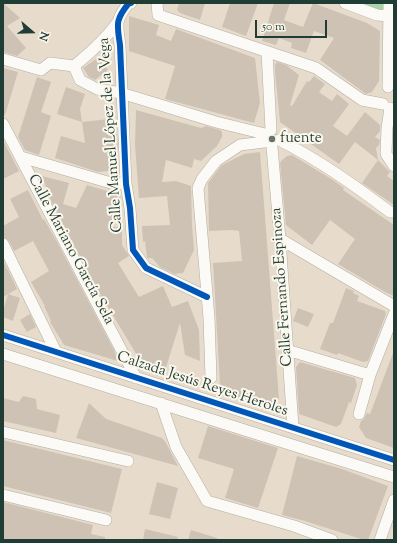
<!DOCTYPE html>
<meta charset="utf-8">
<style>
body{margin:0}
#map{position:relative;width:397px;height:543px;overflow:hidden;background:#e7dccc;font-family:"Sorts Mill Goudy",serif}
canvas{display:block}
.frame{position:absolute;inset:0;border:4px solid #1f3d34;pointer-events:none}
.north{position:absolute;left:12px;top:12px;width:40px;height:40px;-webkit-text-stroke:3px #fbf7ec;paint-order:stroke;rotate:110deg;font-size:11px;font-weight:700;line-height:16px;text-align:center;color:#1f3d34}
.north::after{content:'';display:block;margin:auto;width:14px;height:18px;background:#1f3d34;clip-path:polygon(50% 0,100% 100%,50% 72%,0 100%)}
.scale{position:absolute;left:255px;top:20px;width:72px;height:18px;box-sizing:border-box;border:2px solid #1f3d34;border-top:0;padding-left:5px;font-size:12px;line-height:14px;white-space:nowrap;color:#1f3d34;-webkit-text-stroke:3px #fbf7ec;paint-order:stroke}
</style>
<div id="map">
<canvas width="397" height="543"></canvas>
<div class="frame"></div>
<div class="north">N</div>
<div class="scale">50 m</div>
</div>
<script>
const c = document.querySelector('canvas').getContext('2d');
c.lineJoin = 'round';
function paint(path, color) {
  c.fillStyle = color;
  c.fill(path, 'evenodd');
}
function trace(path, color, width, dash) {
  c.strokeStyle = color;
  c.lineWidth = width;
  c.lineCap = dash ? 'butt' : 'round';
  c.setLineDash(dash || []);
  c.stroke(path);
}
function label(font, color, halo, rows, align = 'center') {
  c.font = font + ' "Sorts Mill Goudy",serif';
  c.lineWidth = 4;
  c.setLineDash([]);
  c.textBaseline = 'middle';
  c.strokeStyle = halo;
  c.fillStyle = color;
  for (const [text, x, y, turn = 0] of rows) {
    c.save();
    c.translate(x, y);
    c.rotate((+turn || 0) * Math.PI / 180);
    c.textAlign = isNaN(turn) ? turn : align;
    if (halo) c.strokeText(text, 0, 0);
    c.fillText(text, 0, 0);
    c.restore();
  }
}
paint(new Path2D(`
 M348,3H386V17Z`), '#abd3a9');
paint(new Path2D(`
 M3,3L20,18L7,26L26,48L17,56L3,52Z
 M179,3H205L200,20L180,13L177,10Z
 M230,3H258L246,36L222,27Z
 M274,3H290L284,20L303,27L313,3L367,23L380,31L379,81L372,92L366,94L320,60L334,38L314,31L306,53L291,48L292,43L279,38L276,45L262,41Z
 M129,16L159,25L156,35L171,41L176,29L255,58L260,103L254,123L165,99L175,66L129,51Z
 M99,57L108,70L95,80L89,77L83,68Z
 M277,62L286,65L299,75L290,105L292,106L307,81L309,82L314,76L325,84L319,92L332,101L337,94L349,104L333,126L347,136L365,112L380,125V131L375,137L380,140L379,145L376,148L378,160L355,142L339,164L280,122L275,72V65Z
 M3,68L18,72L5,115L3,114Z
 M37,77L51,82L41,112L51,116L39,155L25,150L18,137Z
 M66,87L85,94L80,109L82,122L109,119L110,135L117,134L118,149L112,150L114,164L109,171L98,172L55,158L61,136L85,143L82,122L57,114Z
 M136,110L201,128L206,126L220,130L222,132V137L217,146L201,161L194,159L192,168L166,160L162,182L176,181L191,186L192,226L194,250L183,273L174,274L160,267L152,258H147L145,241L143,242L142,226L170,225L167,196L139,198L135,145Z
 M3,140L19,171L3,179Z
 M260,152L279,399L276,404L272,406L225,393L220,384L213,263L242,261L239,231L232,230L209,231L208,183L221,166L226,163L244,154Z
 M292,155L333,180L344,188L343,190L394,225V296L385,292L338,264L355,239L330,220L312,245L286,225L280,163L282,160L287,156Z
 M378,160L390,172L387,176L394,181V205L362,183Z
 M42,176L69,183L63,204L76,208L87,185L121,195L112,227H122V245L129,256L118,263L139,297L163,286L172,307L188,301L199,330L200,361L185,355L180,323L163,377L147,372L96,287L51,201Z
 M28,190L43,220L44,219L56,240L114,350L118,361L64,345L50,322L51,321L44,306H45L31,282L49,271L33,241L14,251L9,241L3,237V226L19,217L10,199Z
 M3,260L17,289L3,297Z
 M346,288L354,291L353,293L359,296L357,301L385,311L386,314L368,361L363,362L338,353L337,355L320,349L330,323H333Z
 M8,294L20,298L13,321L3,317V311Z
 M298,308L314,314L308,327L293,321Z
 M30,314L36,327L27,332L20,320Z
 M393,353H394V448L366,438L359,427L361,421L364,419L367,413L370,414Z
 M300,362L355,378L357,385L351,403L349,402L341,424L336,427L299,414L296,367Z
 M23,396L36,399L37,409L60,415L56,433L3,421V398L19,402Z
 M89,403L106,419L162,438L165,441L178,466L76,438Z
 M208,426L278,448L258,508L225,498L234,469L198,458Z
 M3,440L122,469L111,513L3,486Z
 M297,456L342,469L388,486L368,540H364L305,521L282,515Z
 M157,482L178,488L170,519L149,514Z
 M3,502L93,525L91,534L105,537V540H3Z
 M145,529L178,537L177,540H143Z
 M191,530L217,538V540H188Z`), '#cec2b4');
const minor = new Path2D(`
 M131,3H129C115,20 117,24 120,45L126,184L130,208L133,250L146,268L207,297
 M157,3L158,15L316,68L362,100L383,104
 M345,3L377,15L388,16L392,11
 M267,52L271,130
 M3,59L41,70L50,63L74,66L80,80L97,89L121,93L216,122L265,134
 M74,66C90,53 105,40 117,23
 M388,87L389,3
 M390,108L387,128L386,154L394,166
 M3,124L136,378
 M279,140C319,160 354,185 390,212H394
 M272,147L280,239L293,427
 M21,157L111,183L126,184
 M280,239L394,306
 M3,244L56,352
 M3,335L394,460
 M287,350L370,375
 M3,354L394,477
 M211,378L209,318L198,188L202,179L216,161L240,145L264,142
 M161,403L176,447L207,501L294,526L332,540
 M359,414L370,375L394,314
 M3,432L128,461
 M3,495L106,520
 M380,540L394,500`);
trace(minor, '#b1aea3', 12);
trace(minor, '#fbfaf7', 11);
trace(new Path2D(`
 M131,3H129C115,20 117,24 120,45L126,184L130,208L133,250L146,268L207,297
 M3,335L394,460`), '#0057b8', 6);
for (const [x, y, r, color] of [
 [272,139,4,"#657569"]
]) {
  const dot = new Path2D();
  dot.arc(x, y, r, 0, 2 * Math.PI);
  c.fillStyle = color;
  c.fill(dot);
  trace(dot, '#fbf7ec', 1.5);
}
label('15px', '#1f3d34', '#fbf7ec', [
 ["Calle Manuel López de la Vega",112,135,-94],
 ["Calle Mariano García Sela",70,250,62],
 ["Calle Fernando Espinoza",283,287,-94],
 ["Calzada Jesús Reyes Heroles",202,385,18]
]);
label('15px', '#1f3d34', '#fbf7ec', [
 ["fuente",280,139]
], 'left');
</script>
